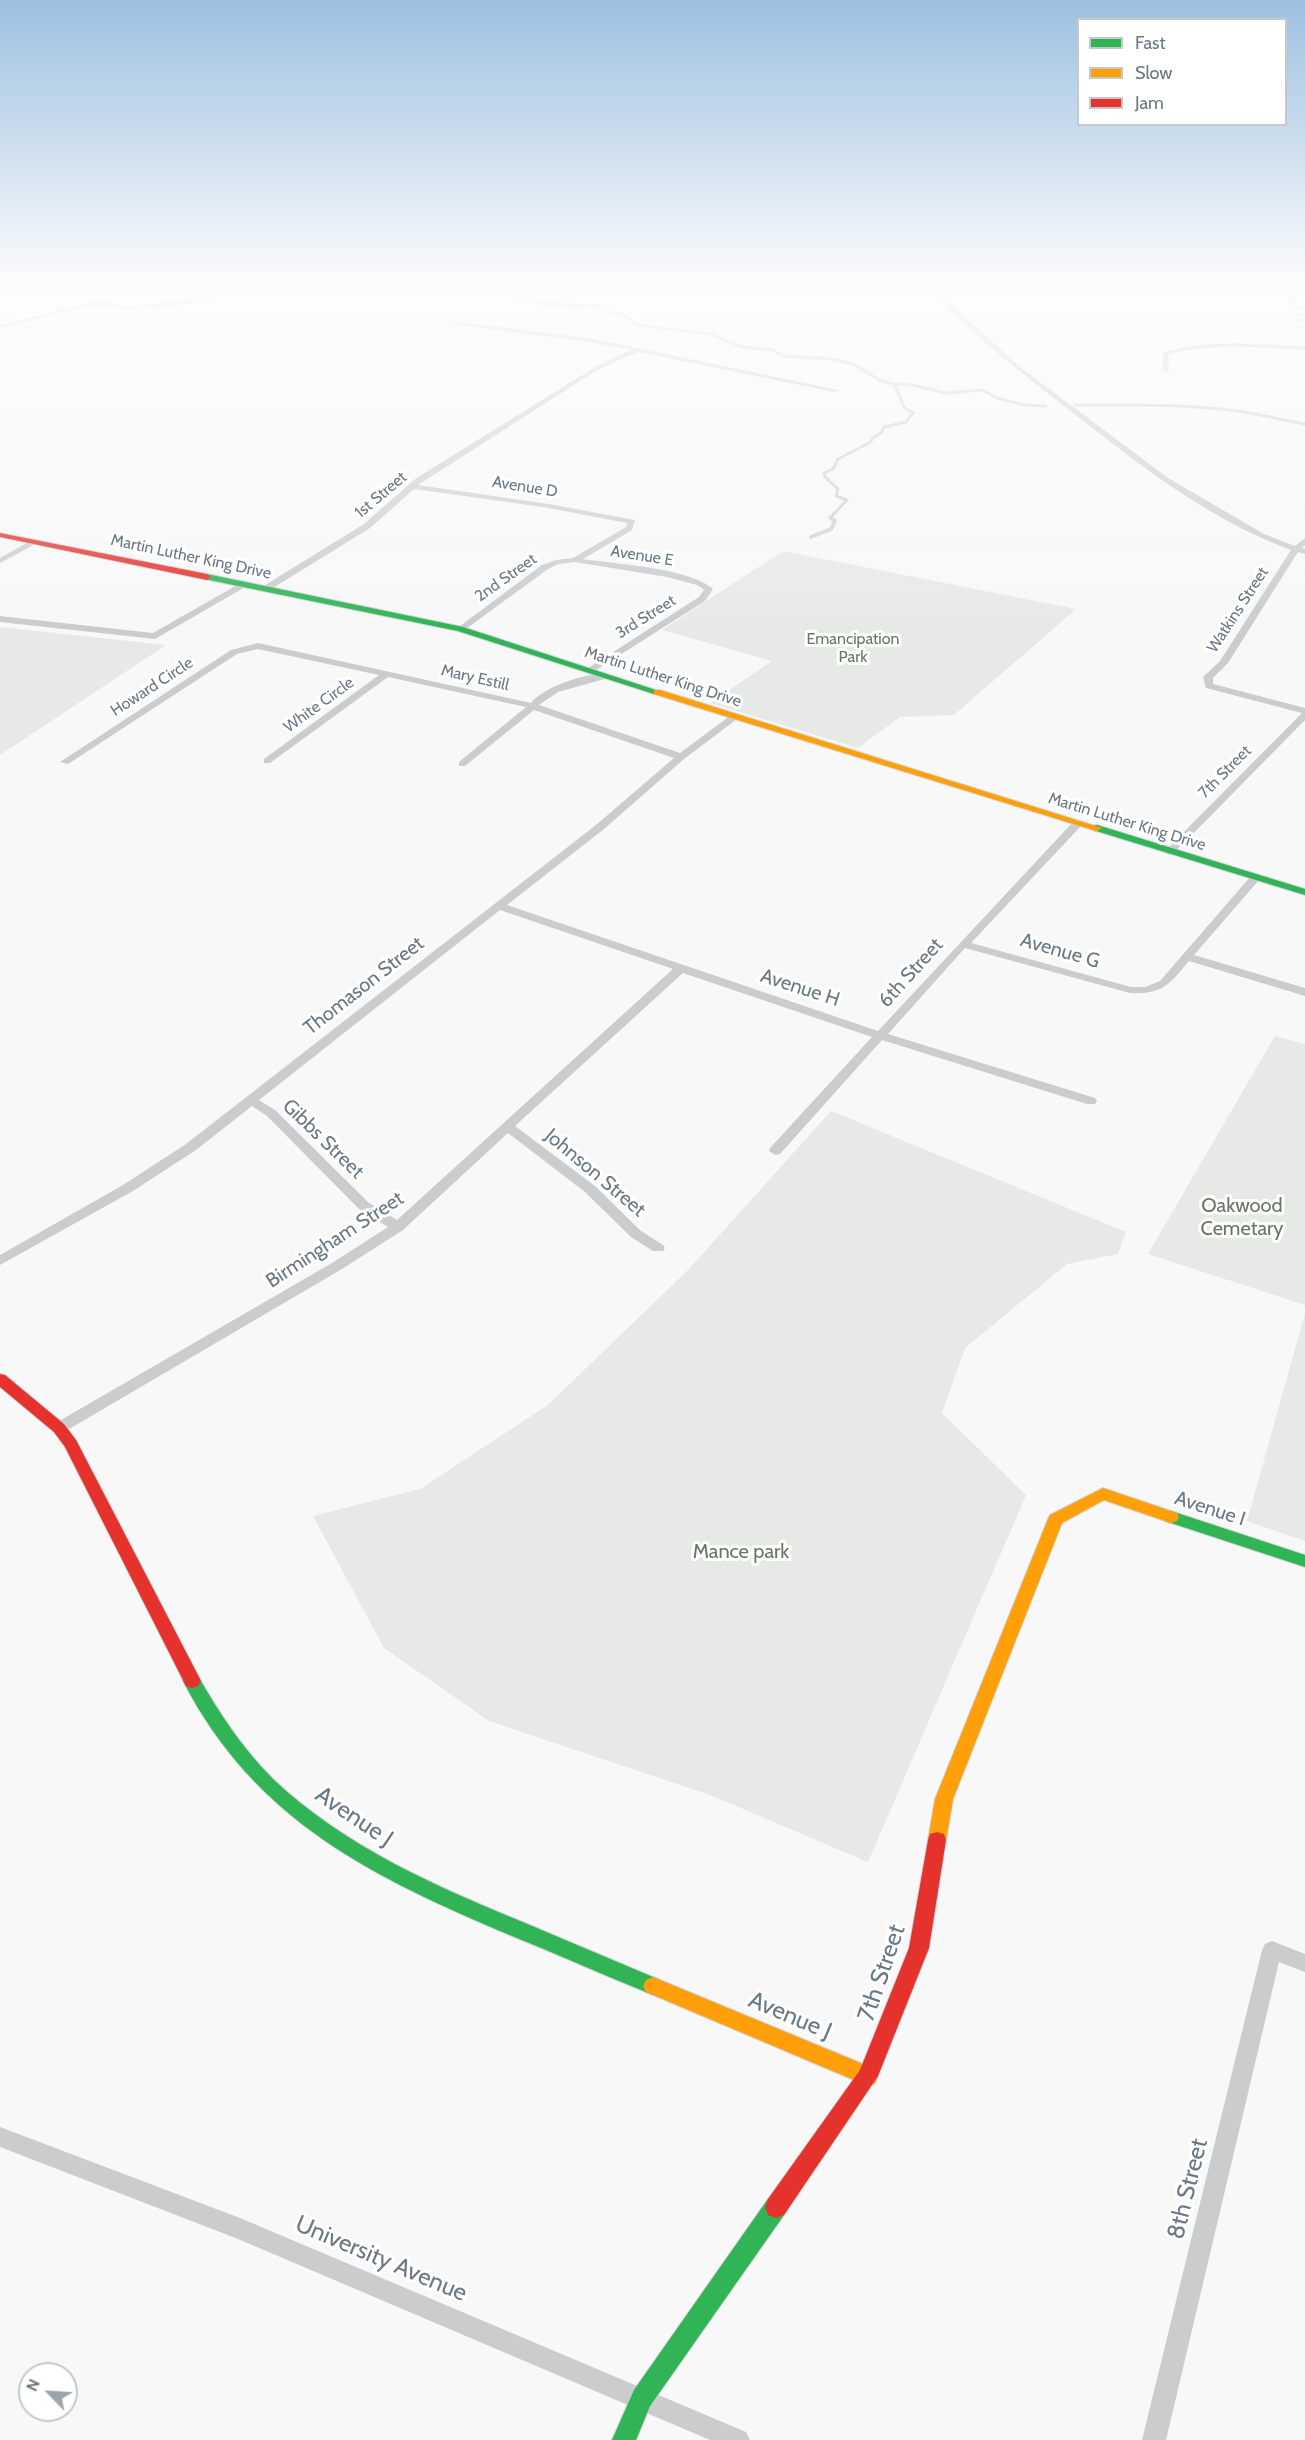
<!DOCTYPE html>
<style>
body{margin:0}
#map{position:relative;width:1305px;height:2440px;overflow:hidden;background:#f8f8f8;font-family:Cabin,sans-serif}
canvas{display:block}
.legend{position:absolute;left:1077px;top:18px;width:210px;height:108px;box-sizing:border-box;background:#fff;border:2px solid #c4c9ce;margin:0;padding:8px 10px;list-style:none;font-size:18px;color:#6b7885}
.legend li{display:flex;align-items:center;gap:12px;height:30px}
.legend b{width:30px;border:2px solid #c4c9ce}
.north{position:absolute;left:18px;top:2362px;width:60px;height:60px;box-sizing:border-box;background:#fff;border:2px solid #c4c9ce;border-radius:50%;rotate:295deg;font-size:16px;font-weight:700;line-height:24px;text-align:center;color:#6b7885}
.north::after{content:'';display:block;margin:auto;width:21px;height:27px;background:#9ca5ad;clip-path:polygon(50% 0,100% 100%,50% 72%,0 100%)}
</style>
<div id="map">
<canvas width="1305" height="2440"></canvas>
<ul class="legend">
<li><b style="height:8px;background:#30b455"></b>Fast</li>
<li><b style="height:8px;background:#ff9f0a"></b>Slow</li>
<li><b style="height:8px;background:#e5322d"></b>Jam</li>
</ul>
<div class="north">N</div>
</div>
<script>
const c = document.querySelector('canvas').getContext('2d');
c.lineJoin = 'round';
function paint(path, color) {
  c.fillStyle = color;
  c.fill(path, 'evenodd');
}
function trace(path, color, width, dash) {
  c.strokeStyle = color;
  c.lineWidth = width;
  c.lineCap = dash ? 'butt' : 'round';
  c.setLineDash(dash || []);
  c.stroke(path);
}
function label(font, color, halo, rows, align = 'center') {
  c.font = font + ' Cabin,sans-serif';
  c.lineWidth = 6;
  c.setLineDash([]);
  c.textBaseline = 'middle';
  c.strokeStyle = halo;
  c.fillStyle = color;
  for (const [text, x, y, turn = 0] of rows) {
    c.save();
    c.translate(x, y);
    c.rotate((+turn || 0) * Math.PI / 180);
    c.textAlign = isNaN(turn) ? turn : align;
    if (halo) c.strokeText(text, 0, 0);
    c.fillText(text, 0, 0);
    c.restore();
  }
}
paint(new Path2D(`
 M783,551L1076,609L954,715L900,717L858,748L710,703L772,661L662,630Z
 M0,627L166,645L0,755Z
 M1275,1036L1305,1044V1305L1148,1254Z
 M831,1111L1126,1232L1118,1254L1067,1264L965,1348L942,1413L1026,1495L868,1862L710,1795L489,1721L384,1648L313,1516L420,1489L548,1405L689,1269Z
 M1305,1313V1541L1247,1521Z`), '#e7e9e6');
paint(new Path2D(`
 M653,285H776L745,292Z`), '#cbd2d5');
trace(new Path2D(`
 M468,285L511,293L543,304L597,306L609,312L624,315L637,325L711,334L741,347L773,350L783,356L832,359L853,364L881,381L894,384L912,385L946,393L983,390L997,398L1025,405L1046,406
 M1289,285L1296,291L1292,302L1297,307L1305,309
 M1305,314L1298,315L1296,319L1305,321
 M0,327L85,305L109,304L124,308L195,302L213,294L237,292L253,285
 M1075,405C1129,405 1183,404 1237,411C1260,414 1282,420 1305,424
 M834,521L830,518L847,500L836,496L838,489L825,477L824,473L833,469L838,459L871,442L872,438L881,433L884,427L906,422L913,413L904,407L894,384`), '#cbd2d5', 3);
trace(new Path2D(`
 M811,537L831,529L835,521L832,519`), '#cbd2d5', 4);
const fast = new Path2D(`
 M207,574L463,627L662,692L654,694L458,631L204,579L203,577Z
 M1097,825L1305,889V895L1093,830V826Z
 M1171,1511L1305,1555V1567L1165,1521L1163,1517L1165,1513Z
 M192,1674L198,1676C219,1713 243,1749 273,1779C345,1847 435,1886 525,1923C570,1942 615,1961 660,1980L663,1986L660,1992L653,1995L646,1992C601,1974 557,1954 512,1936C373,1877 256,1822 183,1681L186,1676Z
 M776,2196L784,2199L787,2207L784,2215L650,2406L636,2440H612L634,2390L768,2199Z`);
const slow = new Path2D(`
 M654,690H660L1102,828L1097,831L1093,830L654,694Z
 M1103,1488L1177,1513L1179,1517L1177,1521L1171,1523L1104,1500L1062,1523L953,1799L946,1840L944,1846L937,1848L930,1846L928,1840L935,1799L1048,1519L1050,1515Z
 M653,1977L875,2069L878,2076L875,2083L868,2086L861,2083L646,1992L643,1986L646,1980Z`);
const jam = new Path2D(`
 M0,533L207,574L211,577L207,580L0,537Z
 M0,1374L5,1375L64,1424L76,1440L201,1681L198,1686L192,1688L186,1686L65,1447L54,1432L0,1387Z
 M937,1832L944,1834L946,1840L929,1948L878,2076L784,2215L776,2218L768,2215L765,2207L768,2199L860,2070L909,1948L928,1840L930,1834Z`);
trace(fast, '#d4d5d6', 2);
trace(slow, '#d4d5d6', 2);
trace(jam, '#d4d5d6', 2);
paint(new Path2D(`
 M923,285H930L1020,367L1168,478L1264,534L1295,546L1305,538V545L1302,548L1305,549V554L1298,552L1228,663L1213,678V684L1305,708V720L1173,854L1169,855L1164,852L1302,713L1206,688L1203,677L1220,661L1291,550C1215,522 1150,473 1087,424C1030,380 974,336 923,285Z
 M449,321L589,338L838,390L835,392L638,352L599,369L418,485L549,504L635,520L632,530L583,559C615,564 690,568 713,589L705,601L593,672L585,670L699,597L704,590L697,585L667,577L575,562L558,564L548,569L463,631L456,629L542,565L556,560L573,558L626,527L627,523L549,508L414,489L370,528L268,591H262V587L364,524L415,479L595,367L631,350L589,342L451,324Z
 M1234,343L1305,346V350C1260,348 1213,343 1168,354L1169,370L1166,372L1163,370V352L1197,345Z
 M32,540L39,542L0,563V558Z
 M244,581L247,582V586L155,639L0,622V616L153,633Z
 M258,643L531,703C543,687 588,672 608,674V678L558,692L539,705L680,753L731,715H737V719L684,759L604,829L507,905L878,1031L1073,822H1081V826L971,943L1131,987H1145L1160,981L1251,876H1259V880L1194,955L1305,988V996L1189,961C1170,984 1162,995 1130,993L965,948L888,1034L1095,1098L1097,1101L1095,1104H1087L882,1040L780,1154L775,1155L769,1151L770,1148L872,1037L683,973L515,1126L595,1186L641,1231L663,1245L665,1248L663,1251H653L631,1237L585,1192L508,1133L403,1230L342,1269L64,1432H54L51,1428L54,1424L332,1263L388,1227L359,1209L267,1116L252,1106L196,1150L133,1191L0,1265V1255L123,1185L186,1144L596,825L674,758L534,710L465,766H459V762L526,707L388,677L270,763H264V759L379,675L258,649L237,654L68,764L60,762L231,650ZM500,910L673,969L397,1220L369,1203L275,1110L259,1100Z
 M1272,1941L1305,1954V1972L1279,1962L1166,2440H1142L1262,1950L1265,1944Z
 M0,2127L240,2218L746,2432L750,2440H710L238,2239L0,2147Z`), '#cbccce');
paint(fast, '#30b455');
paint(slow, '#ff9f0a');
paint(jam, '#e5322d');
const sky = c.createLinearGradient(0, 0, 0, 627);
sky.addColorStop(0, '#9cc0e0');
sky.addColorStop(0.45, '#fcfcfc');
sky.addColorStop(1, '#fcfcfc00');
c.fillStyle = sky;
c.fillRect(0, 0, 1305, 627);
label('16px', '#6b7885', '#fff', [
 ["Avenue D",525,487,9],
 ["1st Street",381,495,-40],
 ["Avenue E",642,556,9],
 ["Martin Luther King Drive",191,557,12],
 ["2nd Street",506,578,-35],
 ["Watkins Street",1238,610,-57],
 ["3rd Street",646,617,-32],
 ["Martin Luther King Drive",663,677,18],
 ["Mary Estill",475,678,13],
 ["Howard Circle",152,687,-33],
 ["White Circle",319,705,-36],
 ["7th Street",1225,772,-45],
 ["Martin Luther King Drive",1127,822,17]
]);
label('16px', '#687765', '#fff', [
 ["Emancipation",853,639],
 ["Park",853,657]
]);
label('20px', '#6b7885', '#fff', [
 ["Avenue G",1060,951,16],
 ["6th Street",911,973,-48],
 ["Thomason Street",364,986,-38],
 ["Avenue H",800,988,18],
 ["Gibbs Street",323,1139,44],
 ["Johnson Street",595,1173,40],
 ["Birmingham Street",335,1240,-33],
 ["Avenue I",1210,1509,18]
]);
label('20px', '#687765', '#fff', [
 ["Oakwood",1242,1206],
 ["Cemetary",1242,1229],
 ["Mance park",741,1552]
]);
label('24px', '#6b7885', '#fff', [
 ["Avenue J",354,1817,34],
 ["7th Street",882,1973,-71],
 ["Avenue J",790,2016,23],
 ["8th Street",1188,2189,-76],
 ["University Avenue",381,2259,23]
]);
</script>
